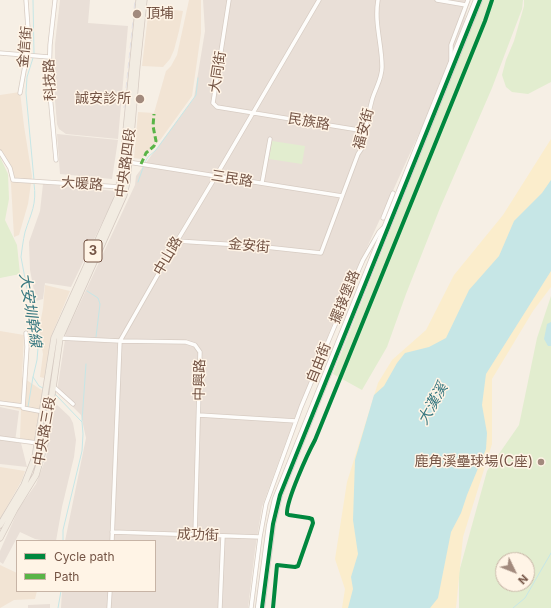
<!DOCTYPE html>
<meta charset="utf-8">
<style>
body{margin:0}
#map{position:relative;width:551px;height:608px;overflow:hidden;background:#f6efe5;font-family:Inter,sans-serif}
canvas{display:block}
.legend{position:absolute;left:16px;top:540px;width:140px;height:52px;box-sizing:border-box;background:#fff4e6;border:1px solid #c7b4a6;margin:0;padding:5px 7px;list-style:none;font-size:12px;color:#745445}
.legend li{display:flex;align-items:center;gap:8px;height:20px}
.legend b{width:20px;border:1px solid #c7b4a6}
.north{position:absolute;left:495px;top:552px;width:40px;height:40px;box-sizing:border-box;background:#fff4e6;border:1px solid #c7b4a6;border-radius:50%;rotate:133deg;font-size:11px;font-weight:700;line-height:16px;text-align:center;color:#745445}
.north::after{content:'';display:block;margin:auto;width:14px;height:18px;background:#a28a7d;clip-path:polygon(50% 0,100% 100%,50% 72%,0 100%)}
</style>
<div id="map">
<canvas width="551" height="608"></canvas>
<ul class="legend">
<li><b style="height:5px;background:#00873e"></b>Cycle path</li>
<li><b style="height:5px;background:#59b447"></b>Path</li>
</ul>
<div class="north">N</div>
</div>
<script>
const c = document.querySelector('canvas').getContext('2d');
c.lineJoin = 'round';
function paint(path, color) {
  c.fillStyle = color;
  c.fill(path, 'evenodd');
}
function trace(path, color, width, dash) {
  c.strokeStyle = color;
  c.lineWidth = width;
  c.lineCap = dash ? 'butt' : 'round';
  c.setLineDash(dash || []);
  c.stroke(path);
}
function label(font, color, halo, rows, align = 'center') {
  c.font = font + ' Inter,"Noto Sans TC",sans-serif';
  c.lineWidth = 3;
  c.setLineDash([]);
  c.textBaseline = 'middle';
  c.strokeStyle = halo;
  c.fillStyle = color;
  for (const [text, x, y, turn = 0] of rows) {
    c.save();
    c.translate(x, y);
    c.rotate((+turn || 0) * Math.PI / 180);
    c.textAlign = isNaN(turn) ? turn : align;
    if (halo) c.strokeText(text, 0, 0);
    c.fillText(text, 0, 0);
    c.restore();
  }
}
paint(new Path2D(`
 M189,0H201V33L192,96L161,139L141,159L134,158L138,112L154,113L166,71L171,66L177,55Z
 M149,7L183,11L179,31L174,50L170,59L163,67L142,66Z
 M20,92L24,126L32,176L28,204L19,235L14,237L11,184L8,169L0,156V95Z
 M45,285L70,291L52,334L44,378L40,377L43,354L39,330L43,308Z
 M0,331L24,335L22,377L43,391L35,441L20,438L21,410L0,405Z
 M0,467L25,471L22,480L0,519Z
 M0,565L17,573V591H37L35,599L14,600L0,608Z`), '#f2e4d4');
paint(new Path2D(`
 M60,0H90L88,23L128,26L118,139L66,134L59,129L57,124L55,100V44Z
 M203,0H470L460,36L427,116L338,311L295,417L262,507L255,550L248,608H61L62,591H155V541H65L86,438L81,415L57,391L66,333L135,185L136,176L194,98L205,31Z
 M57,134L118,140L112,179L60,174Z
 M43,184L115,191L113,200L71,287L45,283L43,299L36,301L30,270L29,242L40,211Z
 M55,403L70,417L73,423L76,440L74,457L62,507L56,541H47L35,539L20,532L3,564L0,562V551L19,508L36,484L46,458Z
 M0,407L19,411L15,442L21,443L27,467L0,464Z
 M50,604V608H28V605Z`), '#e9dfd7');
paint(new Path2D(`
 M480,0H523L522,9L492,88L440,208L406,294L387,347L362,390L333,374L414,171Z
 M524,0H551V82L528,94L512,92L506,87L502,75L506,60L514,41L524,6Z
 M272,141L305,146L302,164L269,159Z
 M0,157L8,174L9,199L5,220L17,245L20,274L0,278Z
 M551,296V608H459V572L487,471L519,425L537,338ZM503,560H527V584H503Z`), '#e2edcf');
paint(new Path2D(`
 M551,139V287L533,311L492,379V444L463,537L456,608H342L345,589L335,559L347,482L378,383L392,360L426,330L454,275L503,215Z`), '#fbedcc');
paint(new Path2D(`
 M551,180V271L486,374L482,405L487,433L486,449L467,495L461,513L451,532L438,598L430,608H348L353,589L351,577L358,554L353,520L355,460L374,395L384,386L397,363L405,353L429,347L446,338L469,290L499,256L514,221L542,193Z
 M551,322V346H548L544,339L547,324Z`), '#c6e6e6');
trace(new Path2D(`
 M33,0L34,54
 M33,58L27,77L26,93L34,180
 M145,162L148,157L156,150L196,95L198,78
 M138,182L144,165
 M34,183C37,205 31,213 25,232C23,241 22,249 21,257L38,348L37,360L33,377L39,386L43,388
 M87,291L98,298L100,304L96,337
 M55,394L82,422L83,434L82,451L63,530V541
 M28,407L33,377
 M82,421L86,364
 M58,608L61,591
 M513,608L525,598L551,553`), '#c6e6e6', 1);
const minor = new Path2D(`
 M55,0L50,45L49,83L56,160
 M229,0L213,103L217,107L365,131
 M437,0L466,5
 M0,53L49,57
 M451,60V45L468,0
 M20,93L29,43L26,0
 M0,152L10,168L13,180L121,187
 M128,162L342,196
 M262,183L270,139
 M383,218L393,193
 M177,241L256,246L321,253L358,154L362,148C364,132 368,116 372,100C375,89 382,79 382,67C382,44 374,23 378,0
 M26,333L27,347L23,408L49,413
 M59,338L120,341L186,342L195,345L200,352L195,535
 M53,386L73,404
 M0,403L23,406
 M199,415L296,421
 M0,438L45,444
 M112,532L260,537
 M112,541L120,341L177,241L216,176L319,0
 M109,608L110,591
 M220,608L223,536
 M251,608L260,537L266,504L301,407L345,301L363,260L379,232L383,228`);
const tertiary = new Path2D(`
 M258,608L269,526L275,499L476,0
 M262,608L273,524L280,495L480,0`);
const primary = new Path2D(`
 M0,525L24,485L35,457L54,338L118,196L123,161L139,0
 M0,538L15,509L36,475L45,444L60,338L124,195L127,182L137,66L144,0`);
trace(minor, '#d7ccc3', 5);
trace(tertiary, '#d7ccc3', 6);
trace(primary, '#d5cac2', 7);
trace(minor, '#fefdfb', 3.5);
trace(tertiary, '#fefdfb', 4.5);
trace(primary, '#f2ece2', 5.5);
trace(new Path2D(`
 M124,108L135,0`), '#e3e0e3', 1, [6, 4]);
trace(new Path2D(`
 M141,164L146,153L154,146L156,141L153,126L154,114`), '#59b447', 3, [6, 3]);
trace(new Path2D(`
 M262,608L273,524L280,495L480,0
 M273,608L277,565L295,567L298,566L313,523L312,519L309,518L289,515L287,514C286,501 308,453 315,440L485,21L492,0`), '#00873e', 4);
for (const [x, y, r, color] of [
 [137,14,5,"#a28a7d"],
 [140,99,5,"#a28a7d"],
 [541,462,4,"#a28a7d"]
]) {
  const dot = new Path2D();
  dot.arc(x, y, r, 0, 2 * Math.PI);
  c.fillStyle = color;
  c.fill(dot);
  trace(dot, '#fff4e6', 1.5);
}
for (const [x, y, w] of [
 [93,251,18]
]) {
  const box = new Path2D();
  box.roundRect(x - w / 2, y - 11, w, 22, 3);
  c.fillStyle = '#fff4e6';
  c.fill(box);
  trace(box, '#745445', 1);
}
label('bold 13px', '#745445', null, [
 ["3",93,251]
]);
label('14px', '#745445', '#fff4e6', [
 ["頂埔",146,14,"left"],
 ["誠安診所",131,99],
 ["鹿角溪壘球場(C座)",533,462]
], 'right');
label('14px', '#745445', '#fff4e6', [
 ["金信街",25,47,-84],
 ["大同街",218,72,-81],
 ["科技路",50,80,-92],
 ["民族路",309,122,9],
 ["福安街",364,129,-75],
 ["中央路四段",126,163,-82],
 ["三民路",232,179,9],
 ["大暖路",82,184,4],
 ["金安街",249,246,5],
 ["中山路",168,256,-60],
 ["擺接堡路",345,297,-68],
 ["自由街",319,363,-68],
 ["中興路",200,380,-89],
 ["中央路三段",45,431,-80],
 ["成功街",198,535,2]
]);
label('italic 15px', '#3b7a82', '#fff4e6', [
 ["大安圳幹線",30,310,81],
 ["大漢溪",433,404,-61]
]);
</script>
